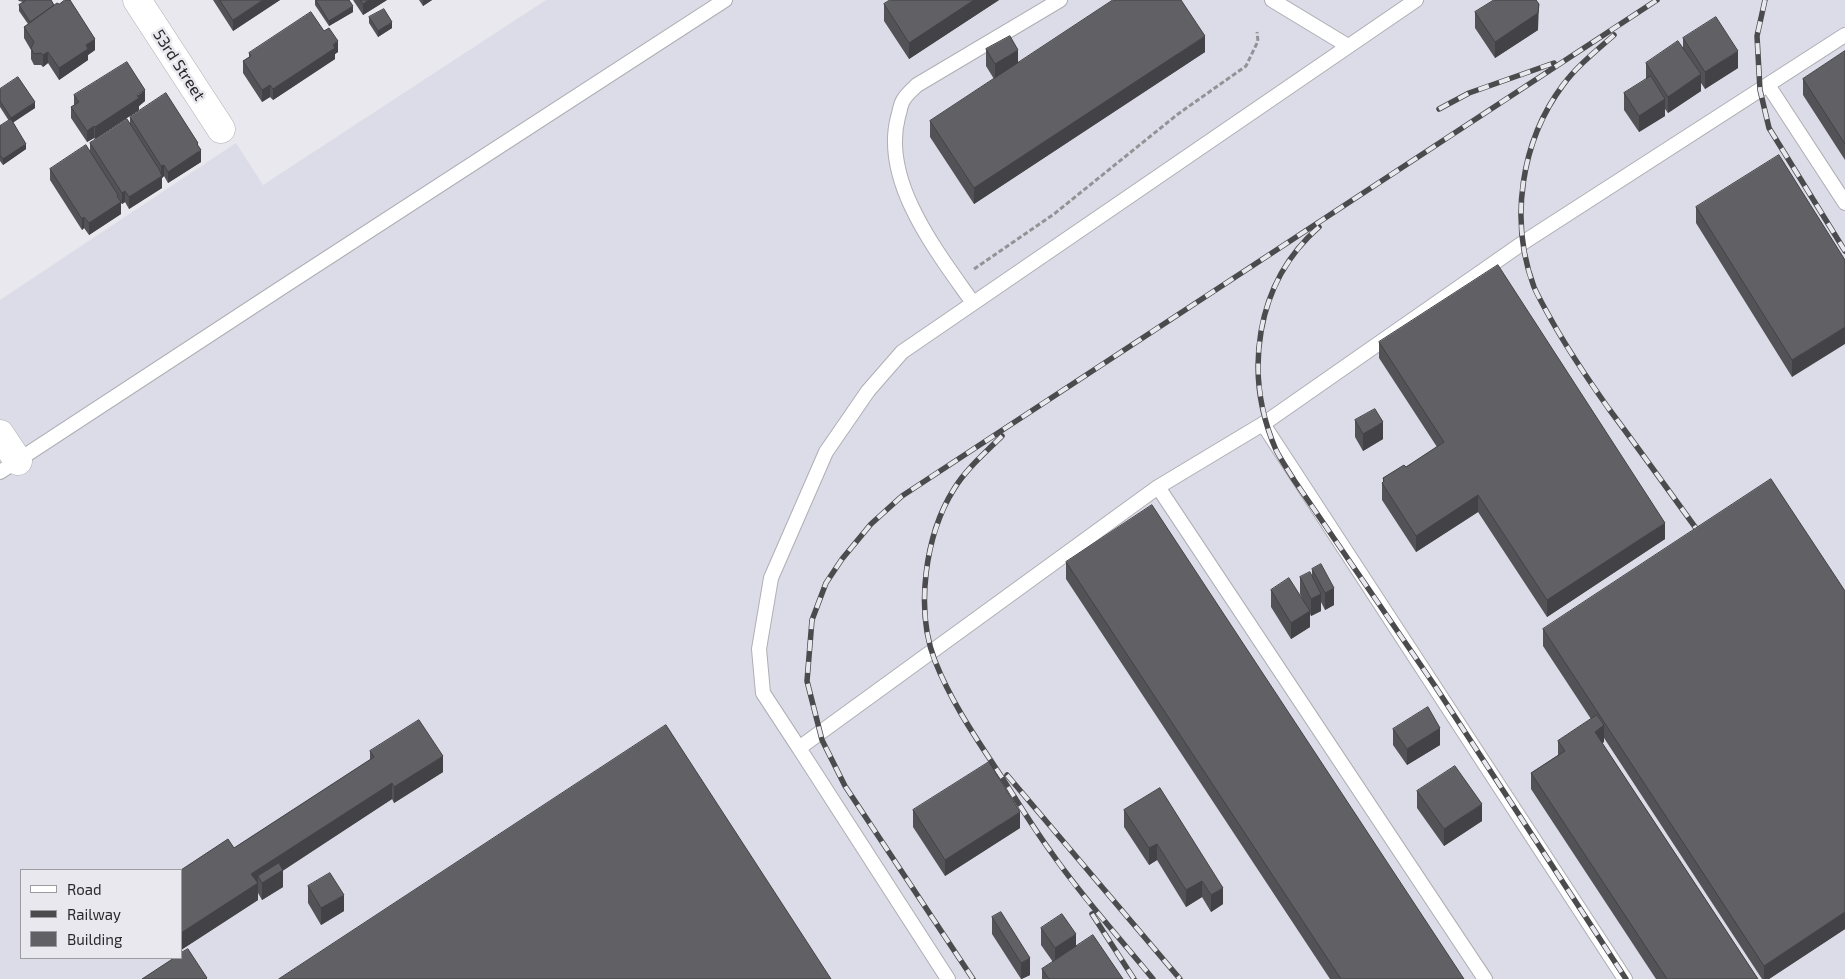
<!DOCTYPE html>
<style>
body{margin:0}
#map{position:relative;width:1845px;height:979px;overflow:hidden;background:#e8e8ee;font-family:"Exo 2",sans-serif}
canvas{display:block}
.legend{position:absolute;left:20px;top:869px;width:162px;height:90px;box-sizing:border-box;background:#e8e8ee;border:1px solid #9c9ca0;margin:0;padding:6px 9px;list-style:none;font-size:15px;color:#29292b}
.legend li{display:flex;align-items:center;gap:10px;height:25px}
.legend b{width:25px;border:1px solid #9c9ca0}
</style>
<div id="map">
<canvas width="1845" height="979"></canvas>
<ul class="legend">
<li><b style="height:6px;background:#fff"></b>Road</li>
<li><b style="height:6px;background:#4b4b4e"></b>Railway</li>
<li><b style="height:14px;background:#606065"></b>Building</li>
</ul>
</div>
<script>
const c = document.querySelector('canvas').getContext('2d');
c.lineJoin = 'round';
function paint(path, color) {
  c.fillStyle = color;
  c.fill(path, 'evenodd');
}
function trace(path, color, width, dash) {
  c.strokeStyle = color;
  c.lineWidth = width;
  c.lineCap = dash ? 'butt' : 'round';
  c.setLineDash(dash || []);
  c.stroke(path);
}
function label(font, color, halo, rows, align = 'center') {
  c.font = font + ' "Exo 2",sans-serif';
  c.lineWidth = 5;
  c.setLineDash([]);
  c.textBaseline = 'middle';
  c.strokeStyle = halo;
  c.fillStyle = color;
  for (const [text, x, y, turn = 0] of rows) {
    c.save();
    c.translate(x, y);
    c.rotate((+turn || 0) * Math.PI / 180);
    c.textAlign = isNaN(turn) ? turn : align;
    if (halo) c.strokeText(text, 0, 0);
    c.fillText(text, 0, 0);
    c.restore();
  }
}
paint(new Path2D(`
 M546,0H1845V979H0V300L236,143L263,185ZM21,870H181V958H21Z`), '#dcdce8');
const service = new Path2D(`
 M1272,0L1348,46
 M1768,85L1845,203
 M973,303C938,253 881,182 898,117C900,112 900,104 904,99C907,94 913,89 917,85L1060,0
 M1263,424L1625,979
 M0,472L278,290L725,0
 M1158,487L1485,979
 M799,748L763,693L759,649L771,578L826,452L868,391L902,352L1416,0
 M948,979L799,748L1158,487L1266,422L1524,242L1845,35`);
const minor = new Path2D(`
 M137,0L221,129
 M0,434L18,461`);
trace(service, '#aeaeb4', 16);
trace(minor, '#aeaeb4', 29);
trace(new Path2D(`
 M974,269L1054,214L1178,114L1246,66L1258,41L1257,32`), '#939397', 3, [5, 2.5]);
trace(service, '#fff', 14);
trace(minor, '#fff', 28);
const rail = new Path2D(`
 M1765,0L1757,36L1760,90L1769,128L1845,251
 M1614,35C1596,51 1577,66 1563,85C1521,141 1509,221 1534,287C1538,296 1543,305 1548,314C1566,347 1587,378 1609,409C1641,452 1672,495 1703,538
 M1439,109L1469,93L1554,63
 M1319,227C1255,283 1243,374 1276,450C1281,460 1288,470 1294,480L1435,686L1626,979
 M1002,436C986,452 966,469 954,489C925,535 915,610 935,661C952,704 978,741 1003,779C1019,804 1034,829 1051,852C1082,897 1119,937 1153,979
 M1007,775L1180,979
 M1092,914L1134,979
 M973,979L845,786L822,740L807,681L812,620L826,583L842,559L871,524L902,496L1657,0`);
trace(rail, '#4b4b4e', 5.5);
trace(rail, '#e8e8ee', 4, [11]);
paint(new Path2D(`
 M18,0H51L54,5L95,50L88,55V60L59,80L48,63L43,67L41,65H34L31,59V50L24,38V27L28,24L19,11V5L23,2L19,1Z
 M213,0H280L233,31Z
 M315,0H349L353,12L329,26L315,5Z
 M353,0H387L363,15Z
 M419,0H432L423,6Z
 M999,0L909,59L884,21V4Z
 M1475,12L1538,30L1495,58L1475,28Z
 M369,17L392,28L378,37L369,23Z
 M1683,38L1738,68L1705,89L1701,83V91L1668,113L1665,109V116L1639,132L1624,110V93L1646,80V63L1683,48Z
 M986,49L1018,62L1205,52L974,204L930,137V121L994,79L986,66Z
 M1845,51V160L1803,95V79Z
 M338,52L335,54V59L273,100L270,97L262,102L243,73V61L249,57V53Z
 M0,89L35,108L13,122L26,149L3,165L0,161V126L9,121L0,107Z
 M74,95L145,101L139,106V110L95,139L94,138L87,142L71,118V107L74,105Z
 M130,117L198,146L201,162L168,183L164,176L162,178V188L129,209L125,202L122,204L121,203V214L89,235L84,228L82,230L50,180V169L90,151V143L130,123Z
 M1696,207L1845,260L1792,377L1696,223Z
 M1379,342L1665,539L1547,617L1478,512L1416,552L1382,500V483L1383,482V478L1406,467L1437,447L1379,358Z
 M1355,420L1383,439L1363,451L1355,437Z
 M1066,562L1464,979H1330L1066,579Z
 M1312,569L1334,605L1325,610L1321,602V611L1311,616L1310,614V627L1291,639L1271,607V590L1303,600L1300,594V577H1312Z
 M1845,591V929L1769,979H1762L1604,738V742L1602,743L1758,979H1656L1531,789V773L1558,755V741L1591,719L1543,646V629Z
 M1393,729L1440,745L1407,765L1393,745Z
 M370,751L443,772L394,803L392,799L283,870V887L262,900L258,893V900L181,950V870L234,848L370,760Z
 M1160,788L1223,904L1211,912L1202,897L1186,907L1157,860L1149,865L1124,827V810Z
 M1417,791L1482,821L1444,846L1417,808Z
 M913,810L1020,828L945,876L913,827Z
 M308,886L344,911L321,925L308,903Z
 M992,917L1030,975L1022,979H1021L992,934Z
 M1041,928L1076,946L1123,979H1042V969L1053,962L1041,945Z`), '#535357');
paint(new Path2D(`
 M263,0H280L233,31V20Z
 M369,0H387L363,15V4Z
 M423,0H432L423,6Z
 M974,0H999L909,59V43Z
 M1539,4L1538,30L1495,58V42Z
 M353,6V12L329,26V21Z
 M392,22V28L378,37V31Z
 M1205,36V52L974,204V188Z
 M95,39V50L88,55V60L59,80V68L86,45Z
 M338,41V52L335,54V59L273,100V89Z
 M1018,50V66L995,80V64Z
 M1738,51V68L1705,89V72Z
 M48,52V63L43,67V55Z
 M1701,74V91L1668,113V97Z
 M270,85V97L262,102V90Z
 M145,90V101L139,106V110L95,139V127Z
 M1665,99V116L1639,132V116Z
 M35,102V108L11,124V118Z
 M94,126V138L87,142V131Z
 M198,143V152L201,150V162L168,183V172Z
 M26,144V149L3,165V159Z
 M164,165V176L162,178V188L129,209V197L161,176V166Z
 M125,191V202L122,204V193Z
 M118,195V204L121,202V214L89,235V223Z
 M84,217V228L82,230V219Z
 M1845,327V344L1792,377V360Z
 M1383,422V439L1363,451V434Z
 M1478,495V512L1416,552V536Z
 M1665,523V539L1547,617V600Z
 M1334,588V605L1325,610V593Z
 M1321,594V611L1311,616V599Z
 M1310,611V627L1291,639V623Z
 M1604,725V742L1595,748V732Z
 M1440,728V745L1407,765V749Z
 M443,756V772L394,803V787Z
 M392,783V799L281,872L283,870V887L262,900V883L258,876V900L181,950V933L251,874Z
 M1482,804V821L1444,846V829Z
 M1020,812V828L945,876V860Z
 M1157,844V860L1149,865V848Z
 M1202,881V897L1186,907V890Z
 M1223,888V904L1211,912V895Z
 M344,895V911L321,925V908Z
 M1845,912V929L1769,979H1764V966Z
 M1076,934V950L1055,965V948Z
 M1030,958V975L1021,979V963Z`), '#434347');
const building = new Path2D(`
 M27,0H51L54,5L30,22L19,5Z
 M65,0H70L95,39L86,45L88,49L59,68L48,52L43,55L41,53L34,54L31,48L34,42L24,27L57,3L59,4Z
 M220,0H263L233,20Z
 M316,0H349L353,6L329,21Z
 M361,0H369L363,4Z
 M890,0H974L909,43L884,4Z
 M1113,0H1181L1205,36L974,188L930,121Z
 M1494,0H1536L1539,4L1538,13L1495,42L1475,12Z
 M384,9L392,22L378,31L369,17Z
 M311,12L324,31L329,28L338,41L333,44L335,48L273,89L270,85L262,90L243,61L251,56L249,53Z
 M1716,17L1738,51L1705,72L1683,38Z
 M1010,36L1018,50L995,64L986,49Z
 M1678,41L1701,74L1668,97L1646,63Z
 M1845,51V144L1803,79Z
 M127,62L145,90L137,95L139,98L95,127L94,126L87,131L71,107L79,102L74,95Z
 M1651,76L1665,99L1639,116L1624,93Z
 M18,77L35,102L11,118L0,101V89Z
 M166,93L198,143L197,144L201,150L168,172L164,165L161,166L130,117Z
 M11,119L26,144L3,159L0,155V126Z
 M127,119L159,169L162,176L129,197L125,191L122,193L90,143Z
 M86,145L118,195L117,196L121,202L89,223L84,217L82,219L50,169Z
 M1779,155L1845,260V327L1792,360L1696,207Z
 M1498,265L1665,523L1547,600L1478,495L1416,536L1382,483L1384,481L1383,478L1404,465L1406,467L1444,442L1379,342Z
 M1375,409L1383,422L1363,434L1355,420Z
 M1771,479L1845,591V912L1764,966L1543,629Z
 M1152,505L1464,979H1341L1066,562Z
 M1321,564L1334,588L1325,593L1312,569Z
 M1310,572L1321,594L1311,599L1300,577Z
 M1289,578L1310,611L1291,623L1271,590Z
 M1428,707L1440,728L1407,749L1393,729Z
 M1597,715L1604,725L1595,732L1758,979H1667L1531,773L1565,751L1558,741Z
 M419,720L443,756L394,787L392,783L251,874L258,883L181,933V870L228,839L234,848L374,757L370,751Z
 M666,725L831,979H279Z
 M989,762L1020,812L945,860L913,810Z
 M1455,766L1482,804L1444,829L1417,791Z
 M1160,788L1223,888L1211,895L1202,881L1186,890L1157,844L1149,848L1124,810Z
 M279,863L283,870L262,883L258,876Z
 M330,873L344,895L321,908L308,886Z
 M1001,912L1030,958L1021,963L992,917Z
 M1062,914L1076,934L1055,948L1041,928Z
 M1093,935L1123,979H1049L1042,969Z
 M188,949L207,978L206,979H142L174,958H181V953Z`);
paint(building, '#606065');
trace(building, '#434347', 1);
label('16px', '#29292b', '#e8e8ee', [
 ["53rd Street",179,65,57]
]);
</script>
